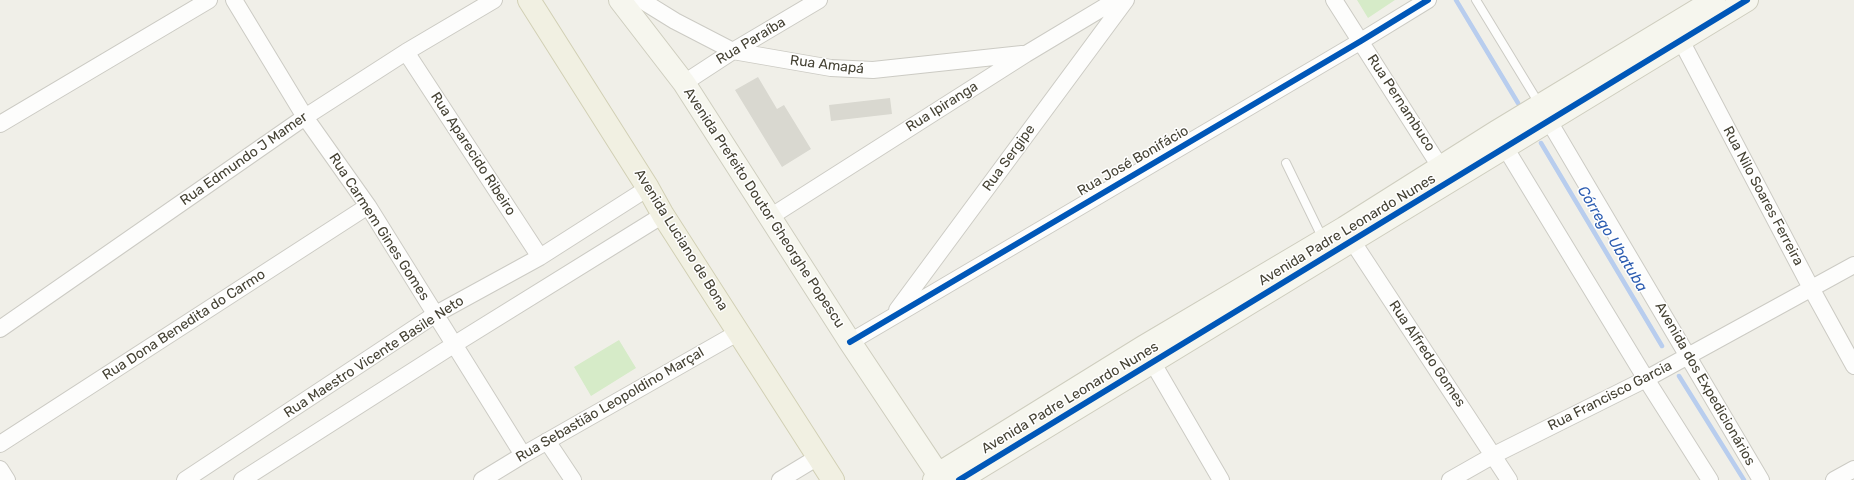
<!DOCTYPE html>
<meta charset="utf-8">
<style>
body{margin:0}
canvas{display:block;background:#f0efe8}
</style>
<canvas width="1854" height="480"></canvas>
<script>
const c = document.querySelector('canvas').getContext('2d');
c.lineJoin = 'round';
function paint(path, color) {
  c.fillStyle = color;
  c.fill(path, 'evenodd');
}
function trace(path, color, width, dash) {
  c.strokeStyle = color;
  c.lineWidth = width;
  c.lineCap = dash ? 'butt' : 'round';
  c.setLineDash(dash || []);
  c.stroke(path);
}
function label(font, color, halo, rows, align = 'center') {
  c.font = font + ' Rubik,sans-serif';
  c.lineWidth = 3;
  c.setLineDash([]);
  c.textBaseline = 'middle';
  c.strokeStyle = halo;
  c.fillStyle = color;
  for (const [text, x, y, turn = 0] of rows) {
    c.save();
    c.translate(x, y);
    c.rotate((+turn || 0) * Math.PI / 180);
    c.textAlign = isNaN(turn) ? turn : align;
    if (halo) c.strokeText(text, 0, 0);
    c.fillText(text, 0, 0);
    c.restore();
  }
}
paint(new Path2D(`
 M1357,0H1395L1368,18Z
 M619,340L636,368L591,396L574,367Z`), '#d6ebc8');
trace(new Path2D(`
 M1456,0L1518,103
 M1541,143L1662,346
 M1679,376L1744,480`), '#b8cdee', 4.5);
paint(new Path2D(`
 M758,77L777,109L784,105L811,149L782,167L735,90Z
 M890,98L892,114L831,121L829,105Z`), '#d9d8d0');
const lane = new Path2D(`
 M1476,0L1540,105
 M1286,163L1323,239`);
const street = new Path2D(`
 M234,0L305,117L368,206L523,455
 M641,0L675,21L733,51L831,68L873,70L1022,54
 M1334,0L1446,176
 M1676,31L1811,288L1854,366
 M406,52L540,257
 M684,83L733,51L819,0
 M1543,111L1761,480
 M0,124L209,0
 M1500,139L1646,379L1710,480
 M770,217L1026,54L1116,0
 M1347,233L1509,480
 M897,310L1126,0
 M0,329L305,117L406,52L494,0
 M850,342L1361,41L1428,0
 M1147,353L1221,480
 M547,441L573,480
 M0,444L368,206
 M0,469L7,480
 M185,480L436,314L540,257L648,188
 M242,480L455,344L663,215
 M482,480L523,455L739,332
 M780,480L818,457
 M1450,480L1494,455L1646,379L1854,265
 M1834,480L1854,469`);
const secondary = new Path2D(`
 M620,0L684,83L850,342L938,474L941,480
 M934,480L938,474L1143,347L1344,228L1496,132L1714,0
 M959,480L1747,0`);
const primary = new Path2D(`
 M529,0L648,188L663,215L833,480`);
trace(lane, '#cccbc4', 10);
trace(street, '#cccbc4', 18);
trace(secondary, '#cfcebf', 24);
trace(primary, '#d2d0b5', 24);
trace(lane, '#fdfdfc', 8);
trace(street, '#fdfdfc', 16);
trace(secondary, '#f6f6ee', 22);
trace(primary, '#f1f0e2', 22);
trace(new Path2D(`
 M850,342L1361,41L1428,0
 M959,480L1747,0`), '#0057b8', 6);
label('14px', '#454234', '#fff', [
 ["Rua Paraíba",751,41,-31],
 ["Rua Amapá",827,65,7],
 ["Rua Pernambuco",1401,103,57],
 ["Rua Ipiranga",942,107,-32],
 ["Rua Aparecido Ribeiro",473,154,57],
 ["Rua Sergipe",1009,158,-54],
 ["Rua Edmundo J Mamer",244,159,-35],
 ["Rua José Bonifácio",1133,161,-30],
 ["Rua Nilo Soares Ferreira",1763,196,62],
 ["Avenida Prefeito Doutor Gheorghe Popescu",764,208,57],
 ["Rua Carmem Gines Gomes",379,227,57],
 ["Avenida Padre Leonardo Nunes",1347,230,-31],
 ["Avenida Luciano de Bona",681,240,58],
 ["Rua Dona Benedita do Carmo",184,325,-33],
 ["Rua Alfredo Gomes",1427,354,56],
 ["Rua Maestro Vicente Basile Neto",374,357,-33],
 ["Avenida dos Expedicionários",1705,384,60],
 ["Rua Francisco Garcia",1610,396,-27],
 ["Avenida Padre Leonardo Nunes",1070,398,-31],
 ["Rua Sebastião Leopoldino Marçal",610,405,-30]
]);
label('italic 15px', '#2d5db1', '#fff', [
 ["Córrego Ubatuba",1612,239,59]
]);
</script>
